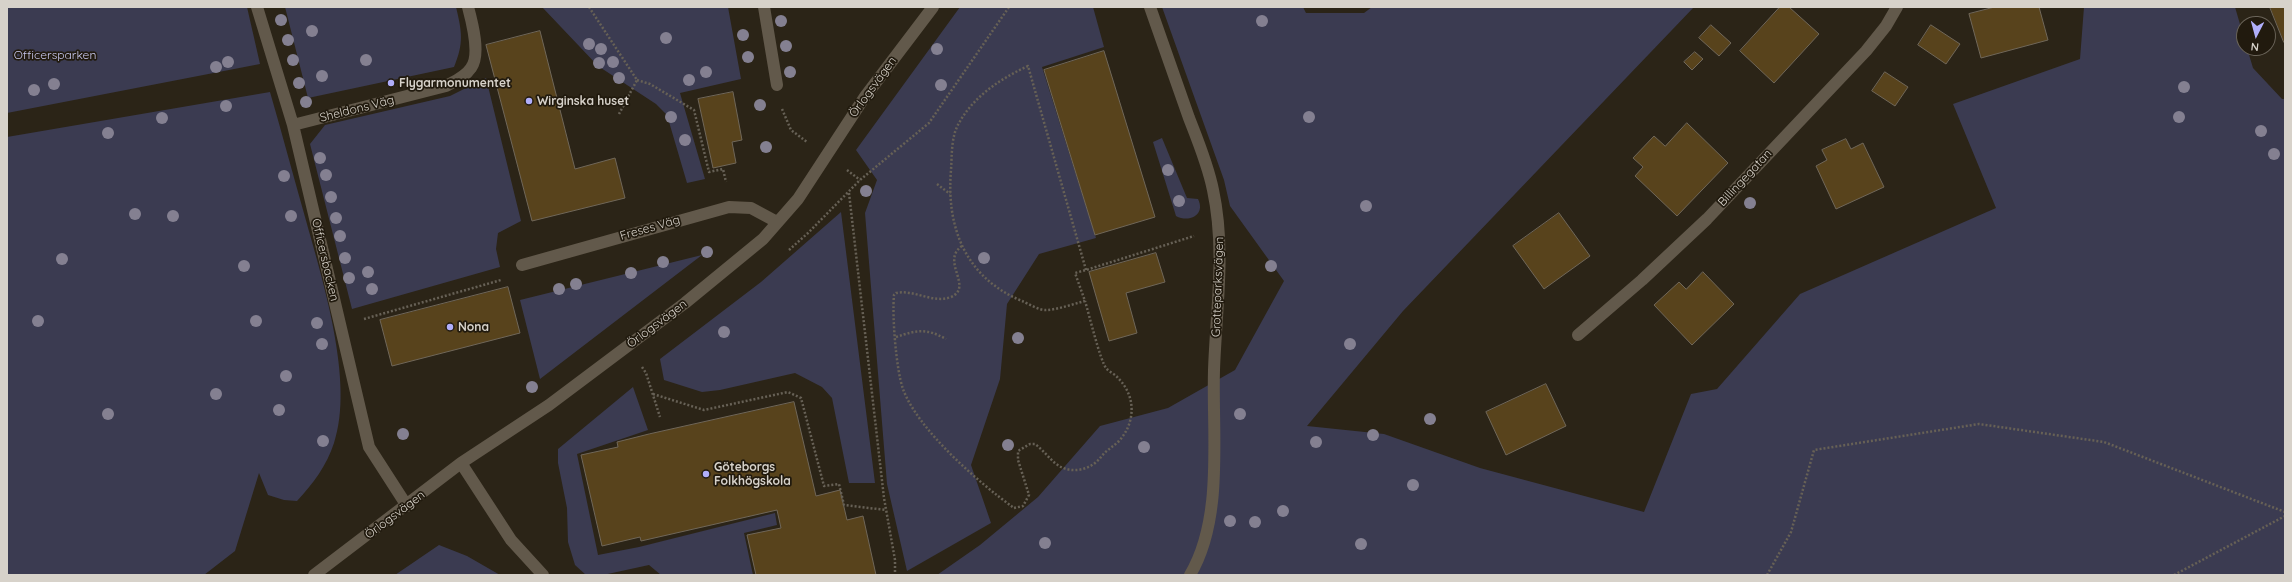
<!DOCTYPE html>
<meta charset="utf-8">
<style>
body{margin:0}
#map{position:relative;width:2292px;height:582px;overflow:hidden;background:#2b2417;font-family:Quicksand,sans-serif}
canvas{display:block}
.frame{position:absolute;inset:0;border:8px solid #d7d2ca;pointer-events:none}
.north{position:absolute;left:2236px;top:16px;width:40px;height:40px;box-sizing:border-box;background:#211a0e;border:1px solid #6a6459;border-radius:50%;rotate:186deg;font-size:11px;font-weight:700;line-height:16px;text-align:center;color:#d7d2ca}
.north::after{content:'';display:block;margin:auto;width:14px;height:18px;background:#b0aefa;clip-path:polygon(50% 0,100% 100%,50% 72%,0 100%)}
</style>
<div id="map">
<canvas width="2292" height="582"></canvas>
<div class="frame"></div>
<div class="north">N</div>
</div>
<script>
const c = document.querySelector('canvas').getContext('2d');
c.lineJoin = 'round';
function paint(path, color) {
  c.fillStyle = color;
  c.fill(path, 'evenodd');
}
function trace(path, color, width, dash) {
  c.strokeStyle = color;
  c.lineWidth = width;
  c.lineCap = dash ? 'butt' : 'round';
  c.setLineDash(dash || []);
  c.stroke(path);
}
function label(font, color, halo, rows, align = 'center') {
  c.font = font + ' Quicksand,sans-serif';
  c.lineWidth = 3.5;
  c.setLineDash([]);
  c.textBaseline = 'middle';
  c.strokeStyle = halo;
  c.fillStyle = color;
  for (const [text, x, y, turn = 0] of rows) {
    c.save();
    c.translate(x, y);
    c.rotate((+turn || 0) * Math.PI / 180);
    c.textAlign = isNaN(turn) ? turn : align;
    if (halo) c.strokeText(text, 0, 0);
    c.fillText(text, 0, 0);
    c.restore();
  }
}
paint(new Path2D(`
 M7,7H247L260,64L7,113Z
 M285,7H456C462,32 464,43 454,67L308,98Z
 M542,7H728L741,79L680,93L705,179L687,183L667,115L656,104L598,66Z
 M960,7H1093L1104,47L1042,67L1096,238L1039,254L1007,304L1000,379L971,465L991,523L907,571L887,484L865,213L877,180L856,150Z
 M1162,7H1303L1306,13H1364L1372,7H1694L1403,311L1307,426L1384,434L1480,468L1644,512L1691,394L1717,389L1800,294L1996,208L1953,104L2080,59L2084,7H2235L2244,38V48H2247L2253,68L2282,99H2285V575H937L980,545L1038,497L1100,426L1168,408L1235,370L1284,281L1230,206L1224,180Z
 M486,78L521,221L498,233L496,249L500,267L352,309L310,144L325,125L450,96Z
 M270,92C282,133 293,175 305,217C322,278 355,382 334,443C327,465 313,484 297,501L284,500L268,495L259,473L235,551L204,575H7V137Z
 M1162,138L1187,198L1198,199C1206,215 1189,223 1176,216L1153,142Z
 M841,212L875,483H849L832,398L822,387L795,373L720,390L702,392L664,380L660,359L761,282Z
 M702,255L540,379L520,300Z
 M633,387L648,430L577,454L598,555L639,547L775,513L777,525L744,533L753,575H661L649,565L603,575H586L575,565L568,542L567,508L558,463V449Z
 M439,545L467,556L500,575H395Z`), '#3b3b51');
const building = new Path2D(`
 M1780,7H1789L1819,34L1774,83L1740,51Z
 M1995,7H2039L2048,40L1981,58L1969,14Z
 M2270,7H2285V41L2284,42Z
 M1711,25L1731,43L1719,56L1699,38Z
 M1931,25L1960,44L1946,64L1918,45Z
 M540,31L575,169L615,158L625,198L532,221L486,45Z
 M1104,51L1155,217L1095,235L1044,70Z
 M1695,52L1703,59L1692,70L1684,62Z
 M1885,72L1908,87L1895,106L1872,91Z
 M733,92L742,140L732,142L736,163L713,168L698,99Z
 M1687,123L1728,163L1677,216L1635,176L1643,167L1633,158L1654,136L1665,146Z
 M1846,139L1851,149L1863,143L1884,187L1836,209L1816,166L1827,160L1822,150Z
 M1559,213L1590,256L1544,289L1513,246Z
 M1156,253L1165,282L1126,293L1137,333L1109,341L1089,272Z
 M1703,272L1734,304L1692,345L1654,305L1679,282L1686,289Z
 M508,287L520,333L392,366L380,320Z
 M1546,384L1566,426L1506,455L1486,412Z
 M794,402L816,496L840,490L847,520L863,516L876,575H756L747,535L781,528L777,510L641,541L640,537L602,546L581,455L618,447L617,442L649,434Z`);
paint(building, '#58431c');
trace(building, '#706759', 1);
trace(new Path2D(`
 M589,7L637,80L619,114
 M637,80L650,84L694,110L709,172L723,169L726,182
 M782,109L791,130L807,142
 M847,170L860,180
 M937,184L950,194
 M849,193L884,498L895,560V575
 M962,246C940,261 974,287 951,297C933,304 914,289 896,293L894,295C892,316 896,369 903,389C918,430 979,483 1014,508L1023,506L1029,495L1018,460V451L1030,444H1035C1043,450 1048,457 1055,463C1069,475 1090,471 1101,457C1106,450 1113,447 1119,441C1136,422 1136,396 1118,378C1115,374 1109,372 1106,368C1100,360 1089,314 1085,301
 M789,250L808,233L860,180L929,123L1009,7
 M1086,270L1028,66C1000,79 974,96 959,123C951,136 952,155 951,170C946,228 966,278 1022,301C1029,304 1040,311 1047,310C1060,309 1073,304 1085,301L1075,273L1086,270L1194,236
 M364,319L501,280
 M896,337C917,330 926,328 946,339
 M642,367L646,373L660,417
 M653,394L704,410L788,392L801,398L824,486L839,484L844,505L886,510
 M1767,575L1791,532L1814,450L1979,424L2104,442L2285,512
 M2174,575L2285,516`), '#676156', 2.5, [2, 2]);
trace(new Path2D(`
 M257,7L293,125L369,447L407,506
 M764,7L777,85
 M1150,7C1163,44 1176,81 1189,118C1198,141 1208,165 1213,190C1226,250 1216,310 1214,370C1212,434 1224,518 1190,575
 M293,125L446,86C455,81 465,77 471,68C481,55 472,22 468,7
 M522,265L729,207L751,208L777,222
 M1578,335L1642,280L1707,219L1866,51L1886,26L1897,7
 M461,463L511,540L543,575
 M314,575L461,463L549,405L685,303L763,239L798,199L864,98L933,7`), '#62594b', 12);
c.fillStyle = '#848091';
for (const [x, y] of [
 [281,20],
 [781,21],
 [1262,21],
 [312,31],
 [743,35],
 [666,38],
 [288,40],
 [589,44],
 [786,46],
 [601,49],
 [937,49],
 [748,57],
 [293,60],
 [366,60],
 [228,62],
 [613,62],
 [599,63],
 [216,67],
 [706,72],
 [790,72],
 [322,76],
 [619,78],
 [689,80],
 [299,83],
 [54,84],
 [941,85],
 [2184,87],
 [34,90],
 [306,102],
 [760,105],
 [226,106],
 [671,117],
 [1309,117],
 [2179,117],
 [162,118],
 [2261,131],
 [108,133],
 [685,140],
 [766,147],
 [2274,154],
 [320,158],
 [1168,170],
 [326,175],
 [284,176],
 [866,191],
 [331,197],
 [1179,201],
 [1750,203],
 [1366,206],
 [135,214],
 [173,216],
 [291,216],
 [336,218],
 [340,236],
 [707,252],
 [345,258],
 [984,258],
 [62,259],
 [663,262],
 [244,266],
 [1271,266],
 [368,272],
 [631,273],
 [349,278],
 [576,284],
 [372,289],
 [559,289],
 [38,321],
 [256,321],
 [317,323],
 [724,332],
 [1018,338],
 [322,344],
 [1350,344],
 [286,376],
 [532,387],
 [216,394],
 [279,410],
 [108,414],
 [1240,414],
 [1430,419],
 [403,434],
 [1373,435],
 [323,441],
 [1316,442],
 [1008,445],
 [1144,447],
 [1413,485],
 [1283,511],
 [1230,521],
 [1255,522],
 [1045,543],
 [1361,544]
]) {
  c.beginPath();
  c.arc(x, y, 6, 0, 2 * Math.PI);
  c.fill();
}
for (const [x, y, r, color] of [
 [391,83,4,"#b0aefa"],
 [529,101,4,"#b0aefa"],
 [450,327,4,"#b0aefa"],
 [706,474,4,"#b0aefa"]
]) {
  const dot = new Path2D();
  dot.arc(x, y, r, 0, 2 * Math.PI);
  c.fillStyle = color;
  c.fill(dot);
  trace(dot, '#211a0e', 1.5);
}
label('12px', '#ccccf4', '#211a0e', [
 ["Officersparken",55,55]
]);
label('bold 12px', '#d7d2ca', '#211a0e', [
 ["Flygarmonumentet",399,83],
 ["Wirginska huset",537,101],
 ["Nona",458,327],
 ["Göteborgs",714,467],
 ["Folkhögskola",714,481]
], 'left');
label('12px', '#d7d2ca', '#211a0e', [
 ["Örlogsvägen",873,87,-54],
 ["Sheldons Väg",357,109,-14],
 ["Billingegatan",1745,178,-47],
 ["Freses Väg",650,228,-16],
 ["Officersbacken",325,260,77],
 ["Grotteparksvägen",1218,287,-88],
 ["Örlogsvägen",657,324,-37],
 ["Örlogsvägen",395,515,-37]
]);
</script>
